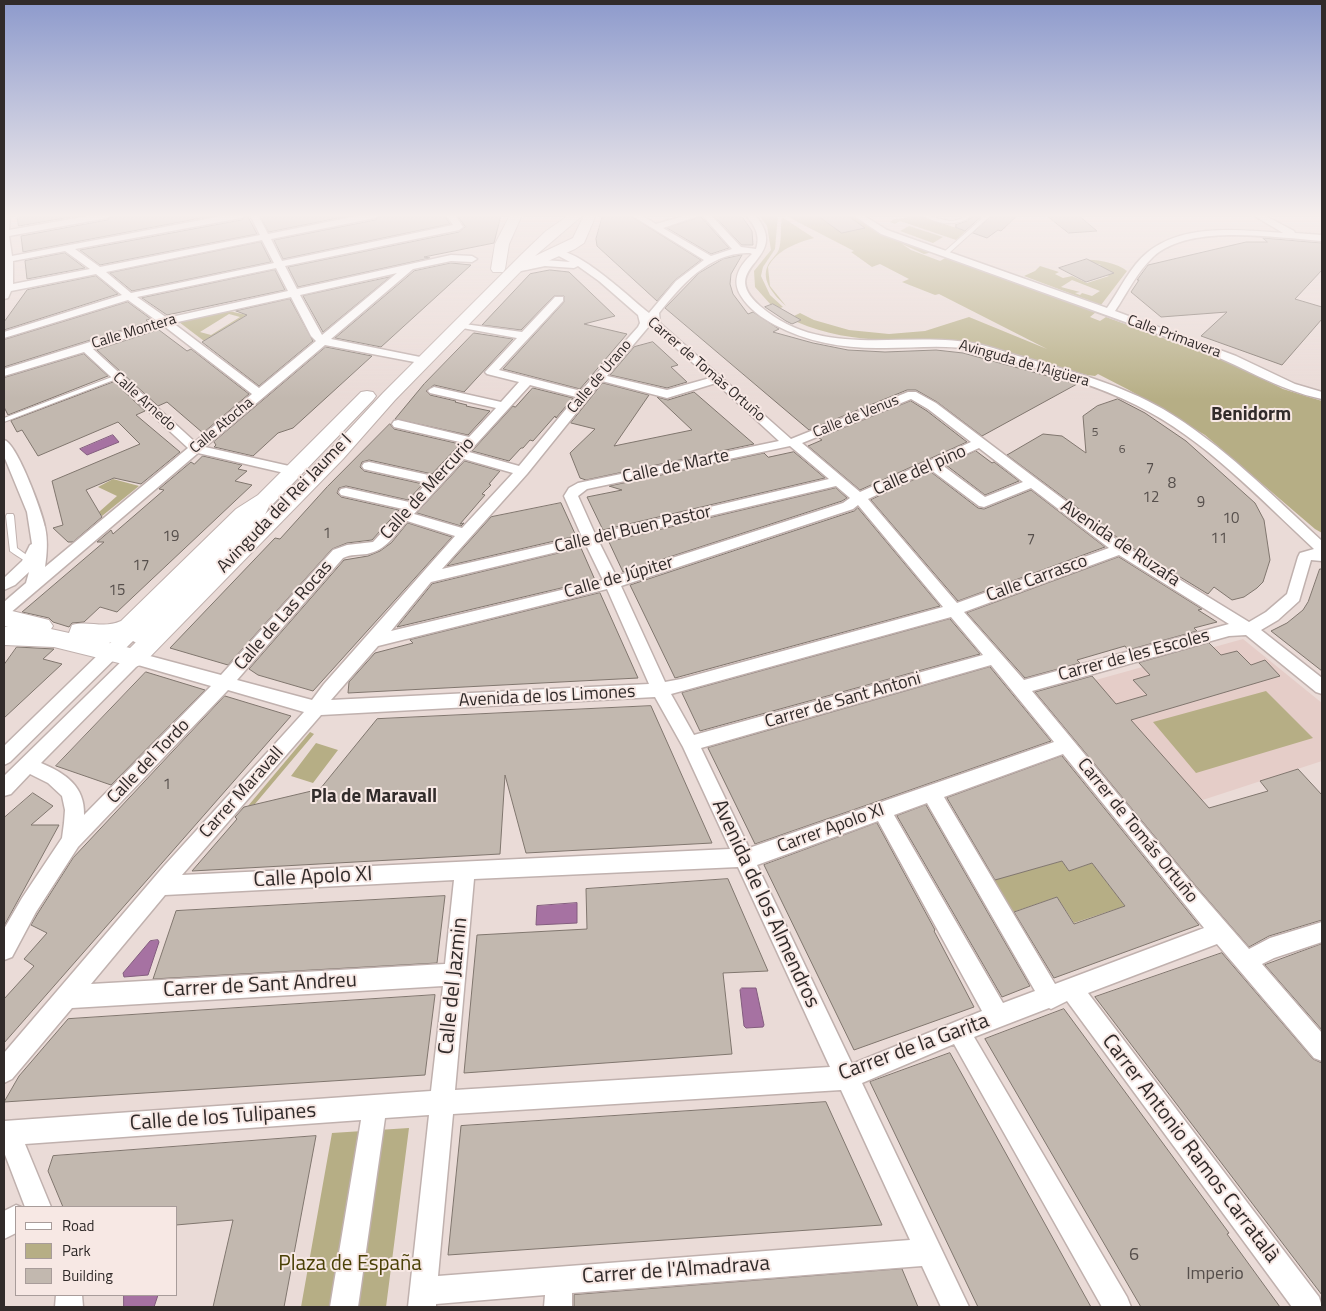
<!DOCTYPE html>
<meta charset="utf-8">
<style>
body{margin:0}
#map{position:relative;width:1326px;height:1311px;overflow:hidden;background:#eadbd7;font-family:"Titillium Web",sans-serif}
canvas{display:block}
.frame{position:absolute;inset:0;border:5px solid #312b2a;pointer-events:none}
.legend{position:absolute;left:15px;top:1206px;width:162px;height:90px;box-sizing:border-box;background:#f7e8e4;border:1px solid #a89c9a;margin:0;padding:6px 9px;list-style:none;font-size:15px;color:#312b2a}
.legend li{display:flex;align-items:center;gap:10px;height:25px}
.legend b{width:25px;border:1px solid #a89c9a}
</style>
<div id="map">
<canvas width="1326" height="1311"></canvas>
<div class="frame"></div>
<ul class="legend">
<li><b style="height:6px;background:#fff"></b>Road</li>
<li><b style="height:14px;background:#b6ae85"></b>Park</li>
<li><b style="height:14px;background:#c2b8af"></b>Building</li>
</ul>
</div>
<script>
const c = document.querySelector('canvas').getContext('2d');
c.lineJoin = 'round';
function paint(path, color) {
  c.fillStyle = color;
  c.fill(path, 'evenodd');
}
function trace(path, color, width, dash) {
  c.strokeStyle = color;
  c.lineWidth = width;
  c.lineCap = dash ? 'butt' : 'round';
  c.setLineDash(dash || []);
  c.stroke(path);
}
function label(font, color, halo, rows, align = 'center') {
  c.font = font + ' "Titillium Web",sans-serif';
  c.lineWidth = 4;
  c.setLineDash([]);
  c.textBaseline = 'middle';
  c.strokeStyle = halo;
  c.fillStyle = color;
  for (const [text, x, y, turn = 0] of rows) {
    c.save();
    c.translate(x, y);
    c.rotate((+turn || 0) * Math.PI / 180);
    c.textAlign = isNaN(turn) ? turn : align;
    if (halo) c.strokeText(text, 0, 0);
    c.fillText(text, 0, 0);
    c.restore();
  }
}
paint(new Path2D(`
 M1243,639L1322,703V761L1172,810L1067,688Z`), '#e5cdc8');
paint(new Path2D(`
 M759,215H778L775,249L763,267L761,276L770,295L783,307L780,308L773,304L771,305L755,287L754,271L771,250L767,226Z
 M784,215H856L891,237L933,252L924,254L902,244L911,250L940,261L947,257L1096,312L1090,317L1100,321L1106,317L1231,363L1283,389L1322,401V533L1315,529L1205,435L1129,390L1098,374L1095,376L1087,375C1044,364 1002,347 958,341C934,338 910,340 886,340C855,339 825,334 797,322L801,320L794,316L800,313L814,320L849,330L889,334L925,331L969,317L1047,349L939,294L935,295L902,282L909,279L880,264L872,267L851,252L854,251Z
 M911,215H917L966,231L956,240L900,221L895,224L890,222L894,219L905,218Z
 M782,217L814,238C796,243 777,250 768,267L770,286L786,306C775,296 760,281 768,265C771,259 777,255 779,249C782,239 780,227 782,217Z
 M909,226L943,237L933,243L900,231Z
 M1084,260C1098,259 1116,263 1127,271L1101,305L1024,276L1035,271L1040,266L1059,272L1055,274L1063,278L1072,276L1087,283L1109,276L1094,268L1101,265ZM1072,280L1100,291L1092,296L1082,293L1080,295L1075,293L1080,292L1061,287Z
 M229,311L247,315L204,341L179,322ZM229,314L240,317L211,335L200,332Z
 M113,479L139,486L102,516L99,512L117,496L98,487Z
 M1266,691L1313,738L1196,773L1153,722Z
 M310,732L314,734L255,804L248,806Z
 M316,743L338,750L313,783L291,776Z
 M1062,861L1069,871L1092,863L1125,906L1074,923L1057,897L1013,912L993,880Z
 M409,1128L386,1307H301L332,1133Z`), '#b6ae85');
const water = new Path2D(`
 M113,435L119,442L87,455L80,449Z
 M577,903V923L536,925L537,906Z
 M158,940L159,942L148,975L124,977L123,973L150,941Z
 M742,988H756L764,1025L763,1027L746,1028L744,1026L740,990Z
 M124,1295H158L154,1307H124Z`);
paint(water, '#a672a2');
trace(water, '#835d7e', 1);
const building = new Path2D(`
 M17,215H82L19,226Z
 M113,215H217L23,252L21,236L107,220Z
 M247,215L257,234L100,265L80,250L241,220Z
 M260,215H353L269,232Z
 M381,215H444L450,224L283,259L274,240L375,220Z
 M457,215H501L494,243L424,257L430,258L298,287L288,267L459,232L465,227Z
 M603,215H629L701,260L675,280L657,301L597,246L596,239Z
 M714,215H741L752,231L753,245H742Z
 M817,215H847L865,228L842,233Z
 M974,215H983L965,231L955,227L957,226L955,225L967,221Z
 M993,215H1018L1001,231L998,230L987,238L973,233Z
 M1046,215H1078L1097,231L1069,233Z
 M701,217L729,248L711,254L667,228Z
 M1263,238L1322,243V270L1295,299L1322,307V319L1282,365L1201,336L1227,312L1161,317L1131,292L1139,280H1137L1148,265L1246,242H1267Z
 M261,242L271,262L132,291L110,273Z
 M65,253L85,268L27,279L25,261Z
 M742,255L731,274L730,284L733,294L748,314L753,312L779,329L773,332L813,343L848,350L885,352L936,350L963,353L1077,384L982,436L937,402L916,390H907L809,430L665,308L699,273L723,259Z
 M1087,259L1114,273L1086,282L1059,268Z
 M451,263L471,265L381,347L335,338L414,271Z
 M275,270L285,290L167,315L142,298Z
 M550,270L569,272L615,316L584,324L627,334L580,389L503,369L564,302V296H554L521,330L482,325L530,274Z
 M96,276L118,294L4,330V322L27,290Z
 M390,277L323,332L303,296Z
 M290,299L313,341L259,386L202,342L247,315L236,311Z
 M128,302L151,319L146,320L148,322L4,367V340Z
 M773,304L801,320L792,324L786,321L765,307Z
 M159,330L187,351L191,349L249,394L203,433L167,402L158,406L97,350Z
 M474,333L513,339L464,392L434,385L426,391L430,395L456,401L455,402L467,405L466,406L490,411L468,435L395,419L424,384Z
 M653,342L678,365L671,367L687,382L667,388L610,375L634,347Z
 M326,347L372,356L293,428L278,433L253,456L214,447L216,445L214,442Z
 M84,354L108,376L8,415L4,407V378Z
 M114,382L145,411L136,415L180,452L141,484L114,478L86,490L102,517L73,542H68L53,528L63,525L52,481L140,444L118,422L38,456L22,430L17,432L11,421Z
 M603,383L649,395L614,446L692,430L657,397L668,400L694,392L754,444L586,480L580,478L570,453L595,429L571,423Z
 M533,388L573,398L556,418L555,416L533,441L530,440L523,448H521L509,461L472,451L513,406L515,407Z
 M1118,399L1145,413L1186,441L1255,503L1264,520L1270,560L1263,582L1257,588L1244,597L1232,600L1214,587L1208,594L1126,544L1007,455L1043,434L1062,436L1086,453L1083,416L1097,406Z
 M911,401L927,411L967,442L860,490L808,446L822,440L819,438Z
 M390,424L394,429L460,444L432,474L369,460L362,462L360,467L364,471L423,484L408,500L346,486L339,488L337,493L341,497L399,510L372,540L347,543L332,549L228,665L170,648L275,538L280,539L327,487Z
 M976,451L992,463L994,462L1019,481L985,495L946,465Z
 M794,452L825,478L603,530L587,497L622,490L609,486L764,453L768,457Z
 M203,456L242,465L238,469L247,471L235,481L252,485L117,612L100,607L84,622L72,623L69,627L53,622L49,618L22,612L104,542H97L111,530L113,534L164,490L159,489L191,462L194,464Z
 M465,461L500,471L489,484L491,485L482,494L485,495L460,524L464,523L461,526L417,513Z
 M931,472L978,508L984,509L1031,490L1105,547L958,601L871,500Z
 M836,488L847,498L842,501L623,572L609,542Z
 M561,503L576,536L447,566L491,517Z
 M858,508L940,606L675,678L630,585L854,511Z
 M408,523L452,537L313,691L258,675L249,669L344,560L368,556L380,551L391,543Z
 M581,548L595,580L397,627L432,584Z
 M1119,557L1202,609L1198,610L1217,622L1194,628L1197,631L1128,650L1125,646L1077,660L1080,663L1025,678L967,613Z
 M1320,569H1322V671L1271,631L1287,623L1303,610L1308,602Z
 M600,593L638,678L348,693L349,682L375,653L413,643L410,640Z
 M950,619L980,654L700,731L682,693Z
 M1209,643L1221,655L1237,651L1251,665L1265,660L1280,676L1131,720L1209,808L1268,791L1260,781L1298,769L1322,795V920L1269,936L1249,947L1195,885L1035,692L1092,676L1116,704L1147,695L1133,680L1150,675L1139,663Z
 M17,647L54,649L43,659L62,664L4,718V665Z
 M990,667L1051,741L755,844L708,748Z
 M146,672L205,690L111,785L56,766Z
 M225,696L291,716L4,1043V999L34,966L24,959L47,933L31,925L38,913L73,858Z
 M651,706L712,843L526,853L505,775L500,854L192,871L237,819L235,817L244,807L320,789L377,719Z
 M1062,756L1199,925L1054,978L1014,912L1057,897L1074,924L1125,906L1092,863L1069,871L1062,861L995,880L947,798Z
 M33,793L53,806L31,825H59L4,926V818Z
 M926,805L1030,986L1002,997L897,816Z
 M877,823L935,930L934,931L974,1007L854,1050L764,865Z
 M728,879L768,971L723,973L732,1054L464,1073L477,935L587,929L586,889Z
 M445,896L437,963L153,979L176,911Z
 M1322,944V1030L1265,965Z
 M1222,953L1313,1059L1322,1063V1295L1095,997Z
 M435,995L425,1075L4,1102L19,1076L68,1019Z
 M1064,1009L1229,1233L1227,1234L1280,1307H1141L985,1039Z
 M950,1053L964,1078L1091,1307H978L870,1082Z
 M826,1102L882,1225L448,1255L461,1126Z
 M316,1136L284,1307H213L233,1220L176,1225V1207H63L48,1171L53,1156Z
 M902,1269L918,1307H574V1295Z`);
paint(building, '#c2b8af');
trace(building, '#80766e', 1);
const lane = new Path2D(`
 M921,215C932,215 942,221 953,221C960,220 965,215 972,215C958,228 937,224 921,215Z
 M986,215H991L948,254H944V252Z
 M117,375L120,377L119,378L4,422V418Z
 M7,514H13L14,516L17,548L28,556L38,559L39,561L38,563C27,564 19,557 10,551L6,516Z`);
const street = new Path2D(`
 M4,215H10L9,230L93,215H111L107,218L9,236L12,256L227,215H245L241,218L75,249L100,267L260,235L250,215H258L268,234L362,215H379L375,218L271,239L282,261L453,225L446,215H455L463,227L459,230L285,266L297,289L451,255L472,256L477,259L472,262L451,261L413,269L331,339L425,358L429,359L431,361L429,363L425,364L325,345L205,447L298,468L300,471L298,474L293,475L198,453L9,614L4,616V602L26,583L29,572L15,585L4,590V578L22,561L30,545L32,544L27,512L4,456V440C17,443 42,512 45,527C48,540 47,554 45,567L188,448L84,352L4,376V369L157,321L128,300L4,338V332L122,295L96,274L11,291L8,298L4,299ZM262,240L274,263L131,293L106,272ZM65,251L90,269L13,284V261ZM276,268L288,291L167,318L137,297ZM397,273L322,335L300,295ZM291,297L311,336L316,341L259,388L173,323ZM164,326L252,394L195,442L93,349Z
 M631,215H641L656,224L687,215H701L663,228L711,256L732,249L702,215H711L741,247L756,249C761,235 754,225 746,215H755C794,261 714,265 760,306C824,362 908,328 982,345C998,349 1013,355 1029,359C1074,372 1121,385 1163,409C1222,444 1272,495 1322,541V561L1311,560L1299,601L1278,620L1261,630L1322,678V694L1316,692L1246,635L1229,636L1032,691L1194,886L1249,949L1270,938L1322,922V942L1274,958L1262,964L1322,1033V1061L1314,1058L1217,944L1088,993L1319,1297L1322,1307H1292L1067,1001L1051,1009L1049,1008L974,1037L1127,1297L1131,1307H1102L954,1044L862,1083L969,1307H941L922,1266L572,1293V1307H544L545,1295L436,1304V1307H408L429,1115L385,1118L358,1307H330L361,1120L25,1144L51,1207H25L4,1152V1121L431,1091L443,986L72,1008L12,1079L4,1083V1053L164,866L304,712L228,690L78,847L36,912L12,957L4,960V929L22,898L62,838L64,823L65,810L62,796L48,783L30,774L11,794L4,796V776L129,654L135,652L221,675L333,550L347,545L373,542L403,509L341,495L339,492L341,489L346,488L409,502L427,483L364,469L362,466L364,463L369,462L433,476L464,443L394,427L392,424L394,421L398,420L469,437L496,408L430,393L428,391L430,389L434,387L501,402L519,382L487,374L485,372L517,338L457,327L456,325L457,323L522,332L555,297H563V301L499,370L581,391L638,327L640,323L638,315L599,281L578,266L574,268L545,266L521,271L516,268L518,266L545,260L570,262L553,253L555,251C577,247 631,299 649,313L676,281L704,260ZM750,253L752,254C739,266 731,280 741,296C749,309 762,318 775,325C809,343 847,349 885,348C915,348 945,344 975,350C991,354 1007,360 1022,364C1061,375 1100,387 1136,405C1205,439 1259,498 1314,549L1300,553L1298,557L1287,594L1266,612L1249,622L1125,546L936,403L916,392H908L791,439L660,323L659,313C681,285 711,251 750,253ZM650,325L710,378L667,390L607,376ZM602,381L667,398L716,383L779,441L578,483L569,488L564,496L582,537L442,569L527,474ZM530,385L576,397L519,466L469,452ZM911,399L928,409L971,442L860,492L802,443ZM790,446L829,479L595,534L578,496L587,489ZM979,448L1023,482L985,497L942,465ZM464,459L513,473L462,528L414,514ZM931,470L979,506L984,507L1031,488L1109,548L957,603L868,499ZM836,486L850,498L843,503L616,576L599,542ZM858,505L943,607L681,679L665,682L621,586L853,509ZM407,521L455,536L324,684L312,700L237,680L343,558C351,554 359,555 367,554C386,550 395,535 407,521ZM586,545L603,580L391,631L431,582ZM1119,555L1229,624L1024,680L964,612ZM607,589L649,684L331,700L378,646ZM951,617L983,655L694,735L671,694ZM138,665L211,686L84,815C85,786 65,773 41,763ZM991,665L1054,742L749,848L701,748ZM655,697L683,747L730,849L182,875L321,715ZM1063,754L1204,928L1055,984L944,797ZM927,803L1035,991L1003,1003L894,815ZM878,821L982,1011L852,1064L757,865ZM738,867L830,1067L455,1090L474,879ZM454,880L445,964L91,984L165,895ZM841,1090L910,1240L438,1276L453,1114Z
 M853,215H863L887,230L1107,308C1120,290 1130,266 1148,252C1184,223 1241,230 1283,233L1253,215H1264L1294,231L1295,233L1322,235V241C1275,238 1190,223 1153,257C1137,272 1127,293 1115,311L1236,356L1295,384L1322,392V399C1278,390 1238,364 1196,348C1091,309 986,272 881,234Z
 M265,496L270,497L272,500L263,519L160,624L146,643L140,645L133,641L10,762L4,765V746L135,619L141,617L146,619L252,514L260,497Z
 M16,1205L21,1207H16V1233L4,1239V1211Z
 M56,1295H82L83,1307H55Z`);
const secondary = new Path2D(`
 M510,215H522L509,244L505,269L503,272H493L491,269L495,244Z
 M569,215H583L535,256L573,238L584,215H596L584,243L575,249L530,269L522,270L395,400L343,459L143,664L135,667L54,647L4,645V627H8L4,626V609L49,620L53,626L51,629L69,633L72,625C88,620 104,629 121,621L236,509L258,495L361,392L367,391L373,392L376,396L373,400L272,505L250,519L137,633L109,643L130,648L329,451L383,393L522,254L546,231Z`);
trace(lane, '#c0b1ae', 2);
trace(street, '#c0b1ae', 3);
trace(secondary, '#c0b1ae', 2);
paint(lane, '#fff');
paint(street, '#fff');
paint(secondary, '#fff');
const sky = c.createLinearGradient(0, 0, 0, 399);
sky.addColorStop(0, '#8d9acc');
sky.addColorStop(0.54, '#f6efed');
sky.addColorStop(1, '#f6efed00');
c.fillStyle = sky;
c.fillRect(0, 0, 1326, 399);
label('12px', '#554e4b', null, [
 ["5",1095,433],
 ["6",1122,450]
]);
label('15px', '#312b2a', '#f7e8e4', [
 ["Calle Montera",134,332,-17],
 ["Calle Primavera",1174,337,20],
 ["Avinguda de l'Aigüera",1024,364,16],
 ["Carrer de Tomàs Ortuño",706,370,41],
 ["Calle de Urano",600,377,-50],
 ["Calle Arnedo",144,402,42],
 ["Calle de Venus",856,417,-22],
 ["Calle Atocha",222,426,-40]
]);
label('15px', '#554e4b', null, [
 ["7",1150,469],
 ["8",1172,484],
 ["12",1151,498],
 ["9",1201,503],
 ["10",1231,519],
 ["1",327,534],
 ["19",171,537],
 ["11",1219,539],
 ["7",1031,540],
 ["17",141,566],
 ["15",117,591],
 ["1",167,785]
]);
label('18px', '#312b2a', '#f7e8e4', [
 ["Calle de Marte",676,467,-12],
 ["Calle del pino",920,471,-24],
 ["Calle de Mercurio",428,489,-48],
 ["Avinguda del Rei Jaume I",285,504,-46],
 ["Calle del Buen Pastor",633,530,-13],
 ["Avenida de Ruzafa",1120,544,34],
 ["Calle de Júpiter",619,578,-16],
 ["Calle Carrasco",1037,579,-20],
 ["Calle de Las Rocas",284,616,-49],
 ["Carrer de les Escoles",1134,656,-15],
 ["Avenida de los Limones",547,697,-3],
 ["Carrer de Sant Antoni",843,701,-16],
 ["Calle del Tordo",149,762,-46],
 ["Carrer Maravall",242,793,-48],
 ["Carrer Apolo XI",831,829,-20],
 ["Carrer de Tomás Ortuño",1137,831,51]
]);
label('18px', '#554e4b', null, [
 ["6",1134,1256],
 ["Imperio",1215,1275]
]);
label('bold 19px', '#312b2a', '#f7e8e4', [
 ["Benidorm",1251,415]
]);
label('bold 19px', '#312b2a', '#f7e8e4', [
 ["Pla de Maravall",374,797]
]);
label('21px', '#312b2a', '#f7e8e4', [
 ["Calle Apolo XI",313,878,-3],
 ["Avenida de los Almendros",765,904,65],
 ["Carrer de Sant Andreu",260,986,-3],
 ["Calle del Jazmin",454,986,-84],
 ["Carrer de la Garita",914,1048,-20],
 ["Calle de los Tulipanes",223,1118,-4],
 ["Carrer Antonio Ramos Carratalà",1190,1149,53],
 ["Carrer de l'Almadrava",676,1271,-4]
]);
label('21px', '#4a4005', '#f7e8e4', [
 ["Plaza de España",350,1265]
]);
</script>
